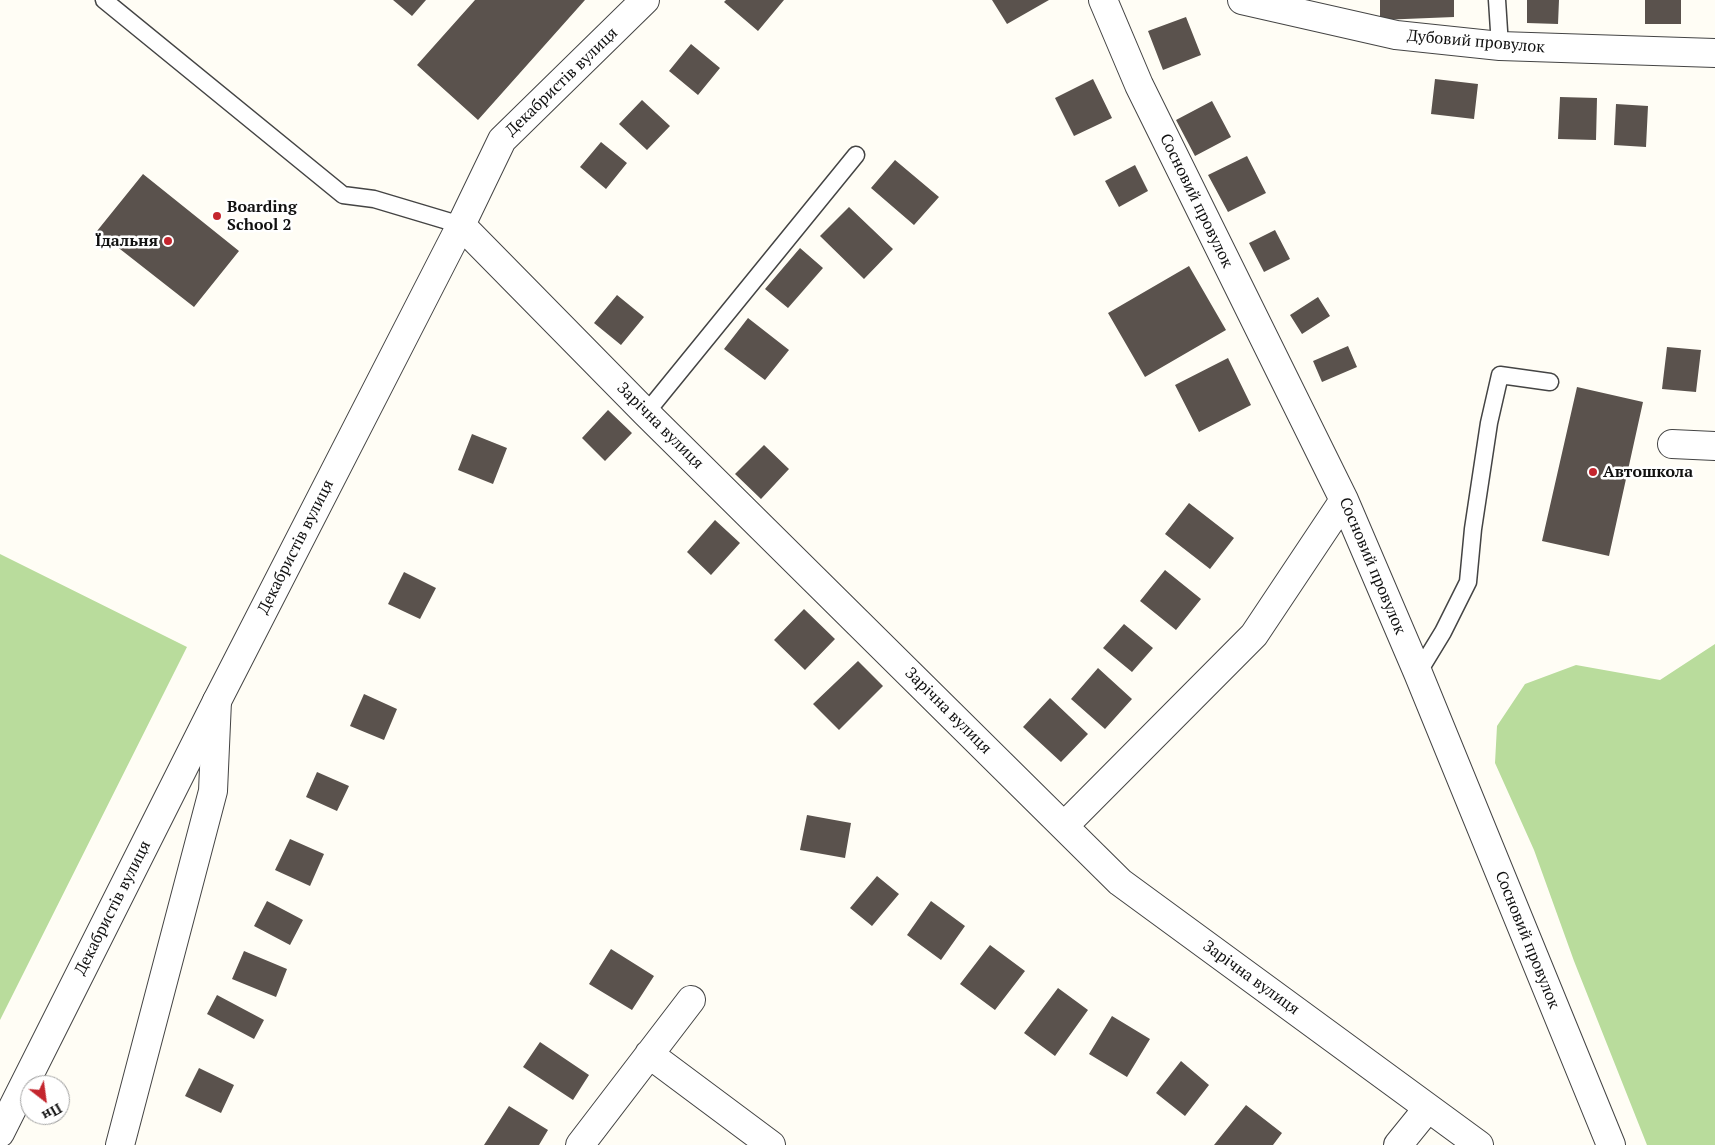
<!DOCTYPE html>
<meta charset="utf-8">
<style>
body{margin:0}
#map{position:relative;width:1715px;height:1145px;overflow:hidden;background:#fffdf5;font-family:"PT Serif",serif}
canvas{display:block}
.north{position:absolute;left:20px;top:1075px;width:50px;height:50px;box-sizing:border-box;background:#fff;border:1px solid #a0a0a0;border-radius:50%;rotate:150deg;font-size:14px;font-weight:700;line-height:20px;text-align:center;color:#111}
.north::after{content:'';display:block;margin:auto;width:18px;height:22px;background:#c4262e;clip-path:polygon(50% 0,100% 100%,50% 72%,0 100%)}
</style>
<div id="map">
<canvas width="1715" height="1145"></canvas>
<div class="north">Пн</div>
</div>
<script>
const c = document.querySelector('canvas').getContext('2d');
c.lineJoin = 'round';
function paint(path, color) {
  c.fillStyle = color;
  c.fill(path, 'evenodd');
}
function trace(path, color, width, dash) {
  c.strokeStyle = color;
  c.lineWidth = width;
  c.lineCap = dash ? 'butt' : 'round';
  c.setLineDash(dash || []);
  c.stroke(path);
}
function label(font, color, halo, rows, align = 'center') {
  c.font = font + ' "PT Serif",serif';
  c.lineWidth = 5;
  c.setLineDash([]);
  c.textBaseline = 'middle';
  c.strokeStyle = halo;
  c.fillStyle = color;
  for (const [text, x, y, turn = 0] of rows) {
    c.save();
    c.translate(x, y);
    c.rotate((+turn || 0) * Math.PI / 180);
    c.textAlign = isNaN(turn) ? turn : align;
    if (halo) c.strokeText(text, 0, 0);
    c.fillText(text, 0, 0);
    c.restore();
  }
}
paint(new Path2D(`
 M0,554L187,647L0,1020Z
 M1715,644V1145H1647L1574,961L1534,850L1495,763L1497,726L1525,684L1576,665L1660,680Z`), '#b9dc9c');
paint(new Path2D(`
 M393,0H426L412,16Z
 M475,0H585L478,120L417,65Z
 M726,0H784L758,31L724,2Z
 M992,0H1049L1007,24Z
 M1380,0H1454V17L1380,20Z
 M1527,0H1559L1558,24L1527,23Z
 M1645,0H1681V24H1645Z
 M1186,17L1201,55L1163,70L1148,31Z
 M691,44L720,68L698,95L669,71Z
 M1093,79L1112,118L1074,136L1055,98Z
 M1435,79L1478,84L1474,119L1431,114Z
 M1560,97L1597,98L1596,140L1558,139Z
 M642,100L670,126L647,150L619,124Z
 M1212,101L1231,137L1195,156L1176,120Z
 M1616,104L1648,106L1646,147L1614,145Z
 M601,142L627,163L606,189L580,167Z
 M1247,156L1266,193L1228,212L1208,175Z
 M895,160L939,197L914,225L871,188Z
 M1135,165L1148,191L1119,207L1105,181Z
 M143,174L239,251L194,307L97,231Z
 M849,207L893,249L864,279L820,236Z
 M1275,230L1290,259L1264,272L1249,243Z
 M800,248L823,268L788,308L765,289Z
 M1189,266L1226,330L1145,377L1108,313Z
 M617,295L644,317L621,345L594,323Z
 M1318,297L1330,316L1302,334L1290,315Z
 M748,318L789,350L765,380L724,349Z
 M1348,346L1357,367L1322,382L1313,361Z
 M1667,347L1701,350L1696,392L1662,389Z
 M1228,358L1251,405L1199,432L1175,385Z
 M1577,387L1643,402L1609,556L1542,541Z
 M608,410L632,433L605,461L582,438Z
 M472,434L507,448L493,484L458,470Z
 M764,445L789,469L761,499L735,474Z
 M1189,503L1234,538L1210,569L1165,534Z
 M715,520L740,543L711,575L687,552Z
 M1165,570L1201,599L1176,630L1140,601Z
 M404,572L436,588L420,619L388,604Z
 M804,609L835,639L805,670L774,640Z
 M1124,624L1153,648L1132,672L1103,648Z
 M858,661L883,686L839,730L813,704Z
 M1098,668L1132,699L1105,729L1071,699Z
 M364,694L397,709L384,740L350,726Z
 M1050,698L1088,734L1061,762L1023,727Z
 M317,772L349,786L337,811L306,797Z
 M807,815L851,823L845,858L800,850Z
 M290,839L324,854L310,886L275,870Z
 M877,876L899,894L872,926L850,908Z
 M267,901L303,920L290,945L254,926Z
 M931,901L965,926L941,960L907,935Z
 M990,945L1025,971L995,1010L960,984Z
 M611,949L654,976L632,1010L589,984Z
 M244,951L287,969L276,997L232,979Z
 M1058,988L1088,1010L1055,1056L1024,1033Z
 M217,995L264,1020L254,1039L207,1014Z
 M1112,1016L1150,1039L1127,1077L1089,1054Z
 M540,1042L589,1075L573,1100L523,1067Z
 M1181,1061L1209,1085L1185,1116L1156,1093Z
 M199,1068L234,1085L221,1113L185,1096Z
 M1246,1105L1282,1133L1273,1145H1214Z
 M509,1106L548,1130L539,1145H484Z`), '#5a524d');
const service = new Path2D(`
 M104,0L343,195L374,199L461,225
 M1497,0L1500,46
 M646,413L856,155
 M1418,673L1443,632L1468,582L1473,529L1489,423L1500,375L1550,382`);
const minor = new Path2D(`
 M1103,0L1139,85L1344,500L1418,673L1611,1145
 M1242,0L1396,35L1500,46L1715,53
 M461,225L646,413L1120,882L1479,1145
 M1672,444L1715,446
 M1064,826L1254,635L1344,500
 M649,1054L771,1145
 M120,1145L213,791L217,701
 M580,1145L691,1000
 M1398,1145L1428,1108`);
const tertiary = new Path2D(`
 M0,1133L217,701L461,225L502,140L645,0`);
trace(service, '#444', 19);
trace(minor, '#444', 30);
trace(tertiary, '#444', 30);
trace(service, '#fff', 16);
trace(minor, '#fff', 28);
trace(tertiary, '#fff', 28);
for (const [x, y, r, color] of [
 [217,216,5,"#c4262e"],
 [168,241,5,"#c4262e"],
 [1593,472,5,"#c4262e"]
]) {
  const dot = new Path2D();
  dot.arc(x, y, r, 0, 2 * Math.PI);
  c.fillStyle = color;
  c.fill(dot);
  trace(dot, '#fff', 2);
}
label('16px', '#111', '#fff', [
 ["Дубовий провулок",1476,42,5],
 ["Декабристів вулиця",562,82,-44],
 ["Сосновий провулок",1196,201,64],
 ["Зарічна вулиця",660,426,45],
 ["Декабристів вулиця",296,547,-63],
 ["Сосновий провулок",1372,566,67],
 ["Зарічна вулиця",948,711,45],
 ["Декабристів вулиця",113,908,-63],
 ["Сосновий провулок",1527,940,68],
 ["Зарічна вулиця",1251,978,36]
]);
label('bold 16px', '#111', '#fff', [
 ["Boarding",227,207],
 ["School 2",227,225],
 ["Їдальня",158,241,"right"],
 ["Автошкола",1603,472]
], 'left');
</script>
